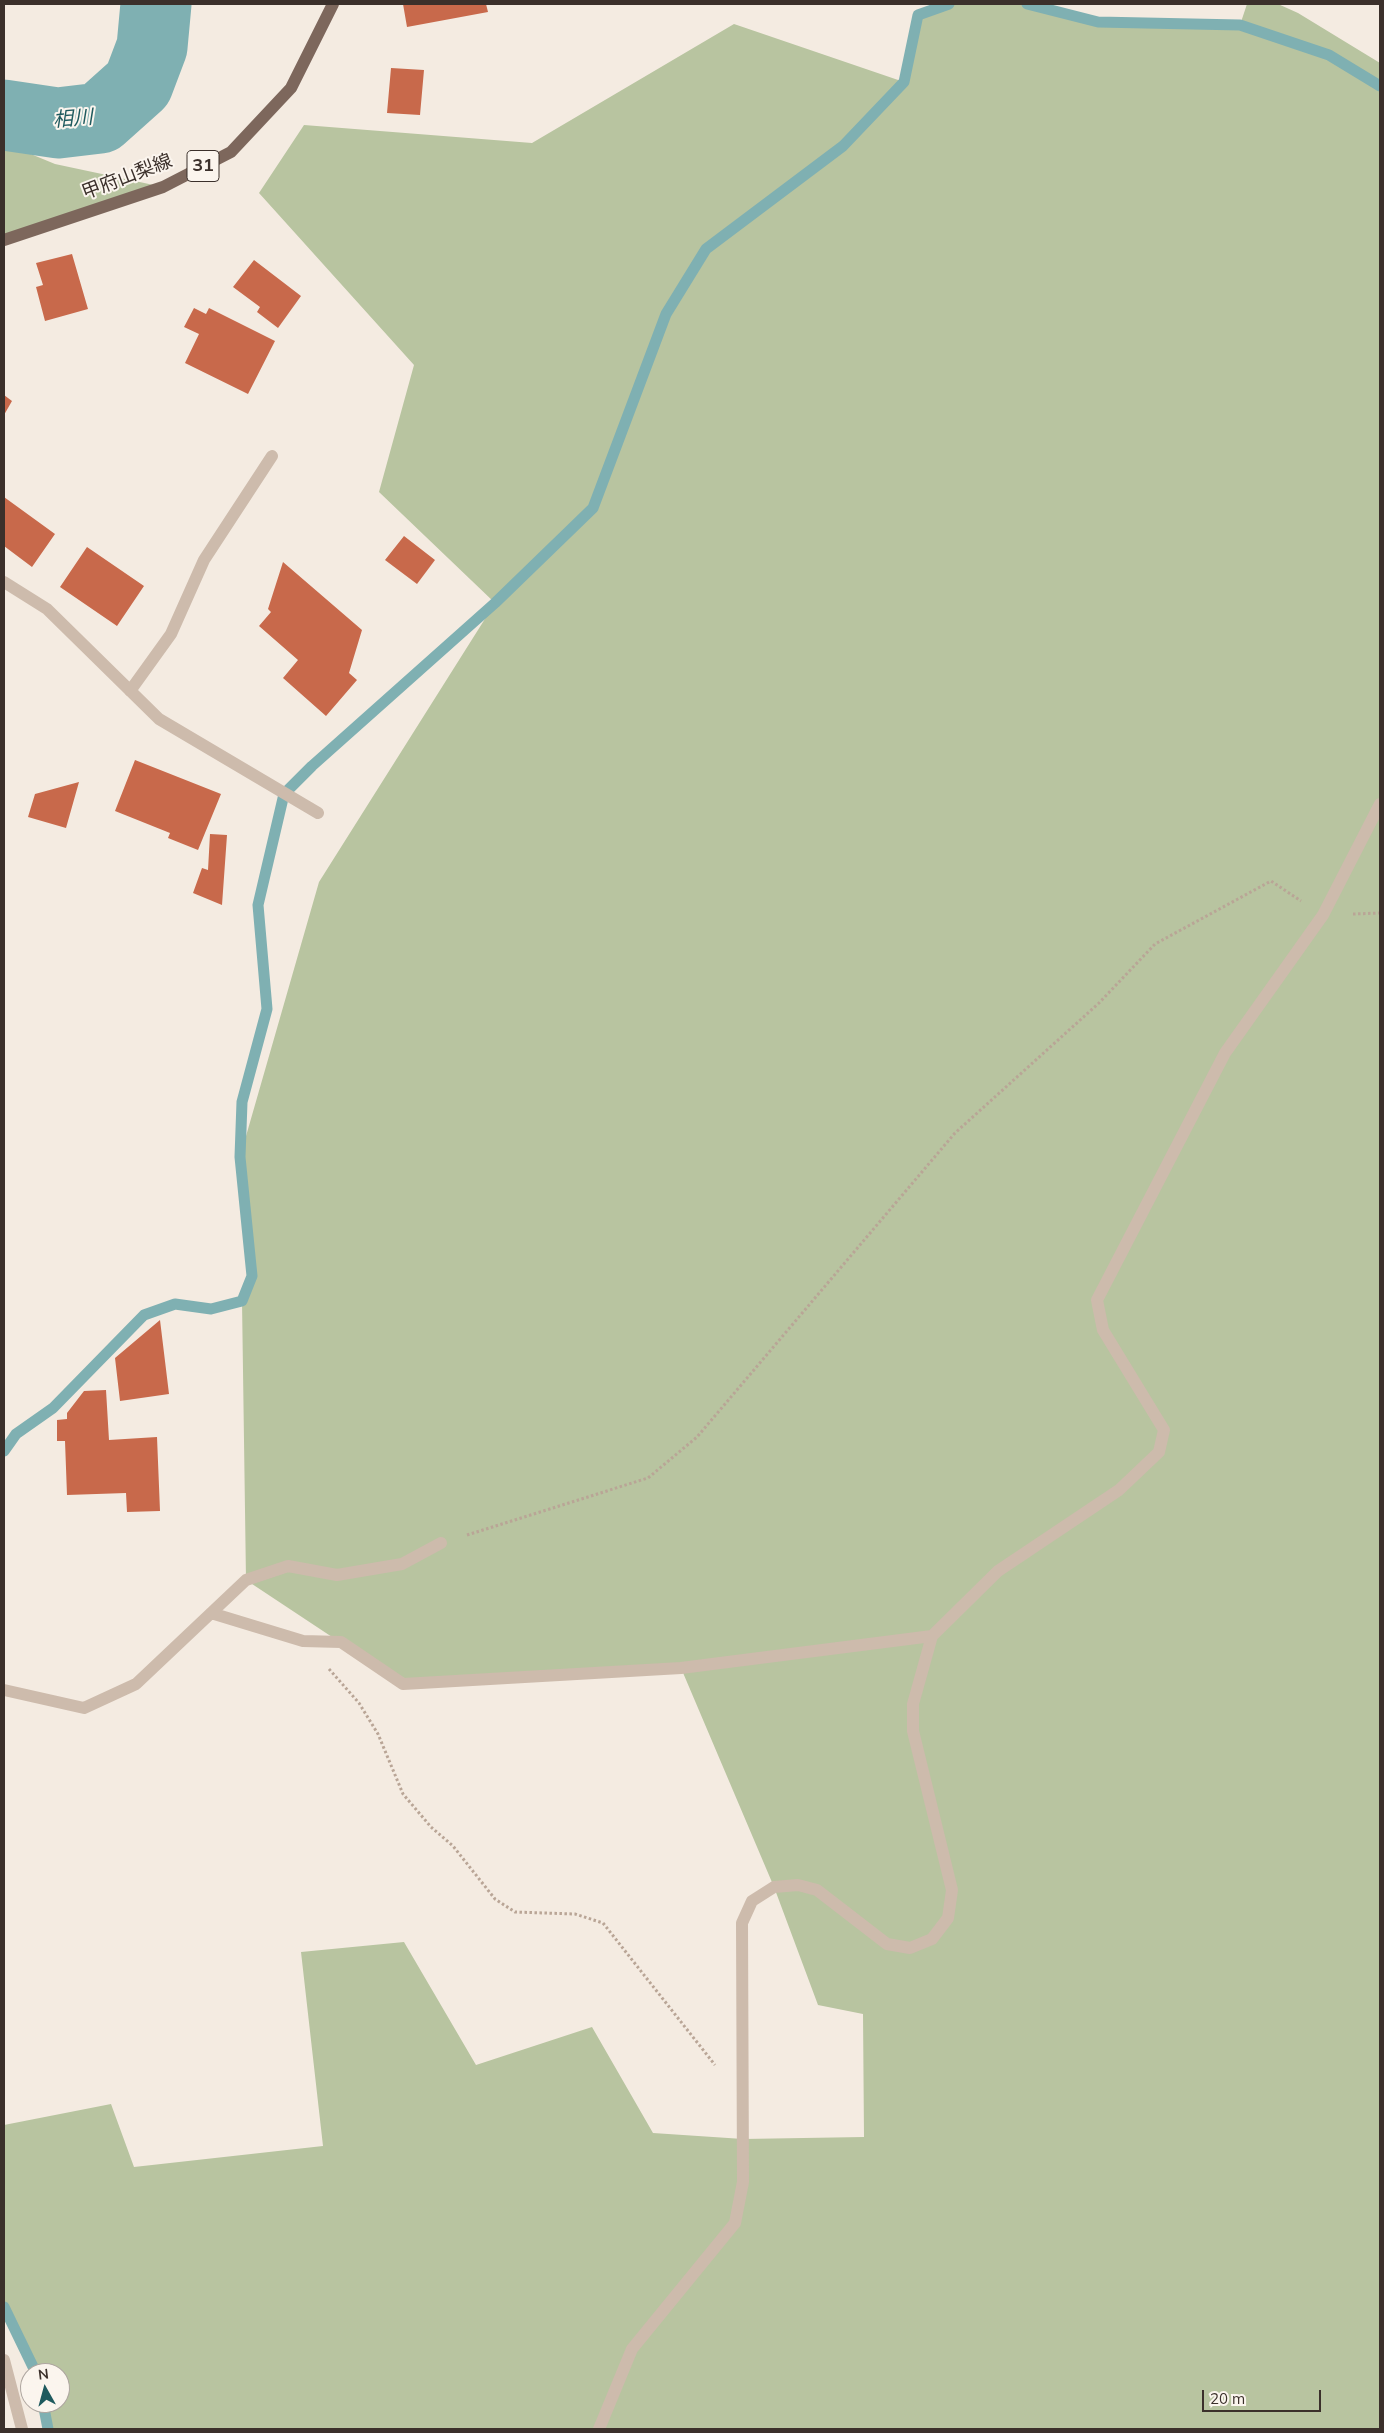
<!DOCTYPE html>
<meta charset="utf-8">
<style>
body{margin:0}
#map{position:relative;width:1384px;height:2433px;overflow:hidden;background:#f4ebe1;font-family:Mulish,sans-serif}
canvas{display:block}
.frame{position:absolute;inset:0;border:5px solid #3b302b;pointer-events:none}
.north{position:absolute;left:20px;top:2363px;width:50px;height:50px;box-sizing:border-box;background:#fbf5ee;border:1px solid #aea6a0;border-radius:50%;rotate:353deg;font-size:14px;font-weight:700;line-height:20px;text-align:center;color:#3b302b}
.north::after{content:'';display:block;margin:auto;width:18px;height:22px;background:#1f5a5e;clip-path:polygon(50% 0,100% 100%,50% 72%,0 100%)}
.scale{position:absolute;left:1202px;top:2390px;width:119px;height:22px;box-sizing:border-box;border:2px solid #3b302b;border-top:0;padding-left:6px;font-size:15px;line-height:18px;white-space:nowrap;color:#3b302b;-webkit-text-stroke:4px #fbf5ee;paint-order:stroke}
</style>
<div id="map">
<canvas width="1384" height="2433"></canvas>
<div class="frame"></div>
<div class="north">N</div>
<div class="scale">20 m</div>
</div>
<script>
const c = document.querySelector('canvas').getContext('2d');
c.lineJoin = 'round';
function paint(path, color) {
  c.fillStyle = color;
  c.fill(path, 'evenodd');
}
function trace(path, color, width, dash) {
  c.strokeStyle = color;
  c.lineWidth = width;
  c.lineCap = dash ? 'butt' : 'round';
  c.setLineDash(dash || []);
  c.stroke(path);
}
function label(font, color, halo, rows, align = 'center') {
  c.font = font + ' Mulish,"Noto Sans JP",sans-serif';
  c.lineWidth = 4;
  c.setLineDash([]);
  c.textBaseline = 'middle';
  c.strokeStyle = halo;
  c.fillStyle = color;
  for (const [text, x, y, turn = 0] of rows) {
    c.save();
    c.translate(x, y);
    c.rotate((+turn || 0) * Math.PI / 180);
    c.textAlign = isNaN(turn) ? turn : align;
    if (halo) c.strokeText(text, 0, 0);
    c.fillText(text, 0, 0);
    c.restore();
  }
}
paint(new Path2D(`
 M949,4H1027L1098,22L1240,25L1247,4H1278L1298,13L1380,63V2429H48L43,2403H60V2373H36L4,2307V2125L111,2104L134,2167L323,2146L301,1952L404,1942L476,2065L592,2027L653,2133L743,2139L864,2137L863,2014L818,2005L774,1887L681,1668L403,1684L246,1580L242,1301L252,1276L240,1157L319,882L495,603L379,492L414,365L259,193L304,125L532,143L734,24L904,82L918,15Z
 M4,143L55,164L163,187L4,240Z`), '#b8c4a0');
trace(new Path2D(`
 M1027,4L1098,22L1240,25L1329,55L1380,86
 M4,1451L16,1434L53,1408L144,1315L175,1304L211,1309L242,1301L252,1276L240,1157L242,1102L267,1009L258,905L284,794L312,766L495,603L593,508L666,314L706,249L843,146L904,82L918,15L949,4
 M4,2307L36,2373
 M43,2403L48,2429`), '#7fb0b2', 11);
trace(new Path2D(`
 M4,115L58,123L100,118L138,84L152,47L156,4`), '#7fb0b2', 71);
paint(new Path2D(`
 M403,4H486L488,12L407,27Z
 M391,68L424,70L420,115L387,113Z
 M72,254L88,309L45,321L36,287L43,285L36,263Z
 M254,260L301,296L278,328L257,312L260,307L233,287Z
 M194,308L206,314L209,308L275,341L248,394L185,363L199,334L184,327Z
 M4,395L12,401L4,415Z
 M4,497L55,534L32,567L4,546Z
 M404,536L435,560L417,584L385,560Z
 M87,547L144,586L117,626L60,587Z
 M283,562L362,630L349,673L357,680L326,716L283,678L298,660L259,626L271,612L268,609Z
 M135,760L221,794L198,850L168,838L170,833L115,811Z
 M79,782L66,828L28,817L35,794Z
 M210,834L227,835L222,905L193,893L202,868L208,870Z
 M160,1320L169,1394L120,1401L115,1358Z
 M106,1390L109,1440L157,1437L160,1511L127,1512L126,1493L67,1495L65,1441H57V1420L67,1419V1413L84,1391Z`), '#c8694b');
trace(new Path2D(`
 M1353,914L1380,913
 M467,1535L648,1478L697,1437L955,1133L1099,1003L1155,944L1271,881L1301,901
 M329,1669L359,1703L378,1734L403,1794L431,1827L453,1846L495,1899L515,1912L575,1914L603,1923L715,2065`), '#b9a596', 3, [2.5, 2.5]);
trace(new Path2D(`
 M4,582L47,609L159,719L318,813
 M130,691L171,634L204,560L272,456
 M211,1613L303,1641L341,1642L403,1684L681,1668L932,1636
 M4,1690L84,1708L136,1684L246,1580L288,1566L337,1575L402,1564L441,1543
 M4,2360L22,2429
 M599,2429L632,2349L735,2223L743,2182L742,1923L752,1901L774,1887L798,1885L817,1890L887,1944L910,1948L932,1939L948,1918L952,1890L913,1731V1704L932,1636L998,1571L1119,1490L1159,1452L1164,1430L1103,1330L1097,1300L1225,1053L1323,915L1380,804`), '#cdbbac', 12);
trace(new Path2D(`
 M4,240L163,187L231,152L291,88L333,4`), '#7d675c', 12);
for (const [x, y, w] of [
 [203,166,32]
]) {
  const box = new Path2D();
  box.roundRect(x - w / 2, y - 15.5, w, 31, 4);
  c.fillStyle = '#fbf5ee';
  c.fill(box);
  trace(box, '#3b302b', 1);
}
label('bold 18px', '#3b302b', null, [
 ["31",203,166]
]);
label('19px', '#3b302b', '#fbf5ee', [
 ["甲府山梨線",127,177,-21]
]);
label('italic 20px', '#1f5a5e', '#fbf5ee', [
 ["相川",73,119,-5]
]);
</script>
